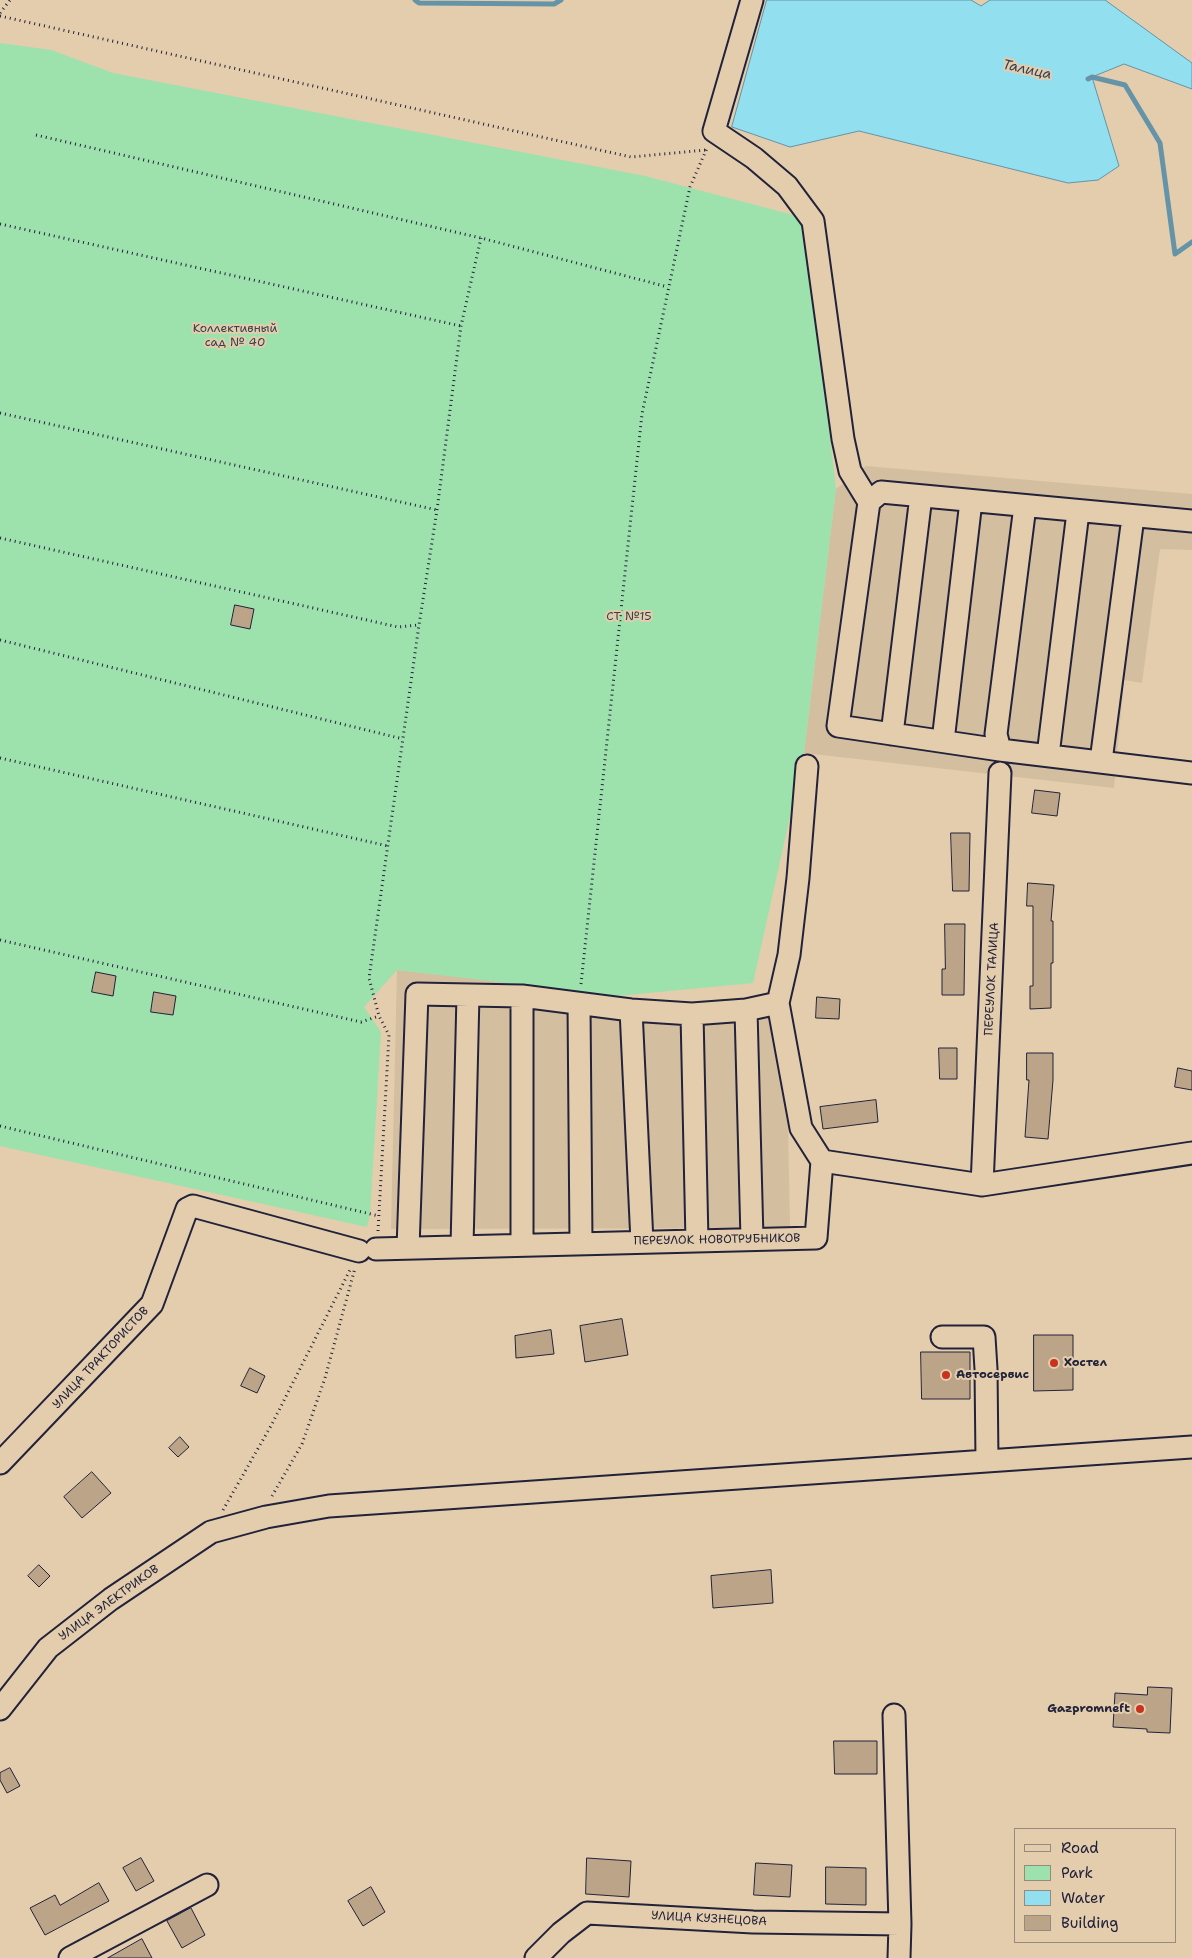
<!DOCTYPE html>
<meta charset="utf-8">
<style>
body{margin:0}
#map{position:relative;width:1192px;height:1958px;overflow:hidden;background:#e3cdac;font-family:"Shantell Sans",sans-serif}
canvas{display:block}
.legend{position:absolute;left:1014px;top:1828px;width:162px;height:115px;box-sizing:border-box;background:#e3cdac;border:1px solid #96897f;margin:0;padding:6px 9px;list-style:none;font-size:15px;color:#22223b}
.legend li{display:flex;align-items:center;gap:10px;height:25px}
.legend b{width:25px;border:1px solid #96897f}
</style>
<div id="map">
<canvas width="1192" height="1958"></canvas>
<ul class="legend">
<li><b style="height:6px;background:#e3cdac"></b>Road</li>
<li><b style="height:14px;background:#9de1ac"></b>Park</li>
<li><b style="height:14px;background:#91dfef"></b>Water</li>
<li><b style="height:14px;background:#bba488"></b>Building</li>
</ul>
</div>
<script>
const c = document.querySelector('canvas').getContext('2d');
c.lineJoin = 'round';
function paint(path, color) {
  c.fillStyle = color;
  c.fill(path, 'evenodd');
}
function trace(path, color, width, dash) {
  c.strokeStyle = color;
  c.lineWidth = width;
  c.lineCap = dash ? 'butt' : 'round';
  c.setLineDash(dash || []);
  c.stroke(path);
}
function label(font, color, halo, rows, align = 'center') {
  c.font = font + ' "Shantell Sans",sans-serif';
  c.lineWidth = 4;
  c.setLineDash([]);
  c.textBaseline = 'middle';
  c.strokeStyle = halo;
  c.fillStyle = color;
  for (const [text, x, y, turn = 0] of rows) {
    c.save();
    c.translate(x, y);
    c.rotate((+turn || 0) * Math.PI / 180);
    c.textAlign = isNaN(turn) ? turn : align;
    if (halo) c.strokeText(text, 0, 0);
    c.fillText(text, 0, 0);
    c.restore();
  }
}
paint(new Path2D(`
 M866,466L1192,494V550L1160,549L1142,683L1124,680L1114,788L804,753L836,489Z
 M397,970L571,989L786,1021L790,1228L391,1229Z`), '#d3be9f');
paint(new Path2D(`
 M0,43L51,50L113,73L645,176L805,218L836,489L804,753L753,983L617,996L397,970L364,1007L381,1032L370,1214L367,1227L0,1146Z`), '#9de1ac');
const water = new Path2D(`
 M767,0H971L981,6L990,0H1105L1192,63V89L1124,64L1092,77L1119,166L1098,180L1068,183L859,131L790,147L732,127Z`);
paint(water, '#91dfef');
trace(water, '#6593a7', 1);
trace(new Path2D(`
 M415,0L419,3L554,4L561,0
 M1088,79L1092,77L1125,85L1160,143L1175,254L1192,242`), '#6593a7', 5);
const building = new Path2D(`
 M235,605L254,609L250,629L231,625Z
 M1035,790L1060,793L1057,816L1032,813Z
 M951,833H970L969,891H953Z
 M1028,883L1054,885L1051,921H1053V963H1051V1008L1030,1009V986H1033V906H1027Z
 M945,924H965L964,995H942V969H945Z
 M96,972L116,976L113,996L92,992Z
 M154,992L176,996L173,1015L151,1012Z
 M817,997L840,999L839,1019L816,1018Z
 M939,1048H957V1079H940Z
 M1027,1053H1053V1080L1048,1139L1025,1137L1029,1080H1027Z
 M1178,1068L1192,1071V1090L1175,1087Z
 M876,1100L878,1122L823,1129L820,1107Z
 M622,1319L628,1355L585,1362L580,1326Z
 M551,1330L554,1354L516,1358L515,1336Z
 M1034,1335H1073V1390L1034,1391Z
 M921,1352H970V1399H922Z
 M250,1368L265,1376L257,1393L241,1386Z
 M180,1437L189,1447L178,1457L169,1448Z
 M92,1472L111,1493L82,1518L64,1497Z
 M39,1565L50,1576L39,1587L28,1576Z
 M771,1570L773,1603L713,1608L711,1576Z
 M1148,1687L1172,1688L1170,1733L1147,1732V1729L1113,1727L1115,1693L1147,1695Z
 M834,1741H877V1774H835Z
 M10,1768L20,1786L7,1793L0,1780V1773Z
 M141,1858L154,1881L136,1891L123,1868Z
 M587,1858L631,1861L629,1897L586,1894Z
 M756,1863L792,1865L790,1897L754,1895Z
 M826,1867L866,1868V1905L826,1904Z
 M99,1883L109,1901L45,1935L30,1908L55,1895L60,1905Z
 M371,1887L385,1912L363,1926L348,1901Z
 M191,1908L205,1935L182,1948L167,1921Z
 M142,1939L152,1958H108Z`);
paint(building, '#bba488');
trace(building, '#22223b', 1);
const minor = new Path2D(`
 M752,0L714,131L754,158L787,186L813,221L843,439L850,471L869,502L838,726L1000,750L1192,773
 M869,502L881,492L1192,521
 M892,734L921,496
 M943,741L971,501
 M1000,750L996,734L1025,506
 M1048,755L1078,512
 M1101,761L1133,517
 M807,766L798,878L789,955L778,1003L801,1128L822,1161
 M522,996V1245
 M579,1004L581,1243
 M631,1010L642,1242
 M746,1010L752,1239
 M692,1014L697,1241
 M982,1185L1000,773
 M462,1246L468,995
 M408,1248L417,994L522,996L631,1010L692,1014L746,1010L778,1003
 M376,1249L816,1238L822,1161L982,1185L1192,1153
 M942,1337H984L986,1369L987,1461
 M0,1463L152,1304L187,1209L193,1206L359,1251
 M0,1709L48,1648L111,1599L211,1532L266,1517L329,1506L1192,1447
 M894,1715L900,1924L899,1958
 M70,1958L207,1885
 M536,1958L561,1933L587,1913L753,1922L900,1924`);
trace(minor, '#22223b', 25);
trace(new Path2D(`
 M0,13L10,0
 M0,16L631,157L706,150
 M36,135L481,238L668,287
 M0,224L461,326
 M0,413L437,510
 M0,538L398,627L419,625
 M0,640L403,739
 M0,758L388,846
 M0,940L361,1022L379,1016
 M581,984L642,414L690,187L707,148
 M0,1126L379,1216
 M378,1231L389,1035L379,1016L369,978L419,625L437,510L461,326L481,238
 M272,1496L302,1444L325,1378L355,1268
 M223,1510L272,1424L351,1268`), '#22223b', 3, [1, 4]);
trace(minor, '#e3cdac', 21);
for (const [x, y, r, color] of [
 [1054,1363,5,"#c8321e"],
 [946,1375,5,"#c8321e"],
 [1140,1709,5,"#c8321e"]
]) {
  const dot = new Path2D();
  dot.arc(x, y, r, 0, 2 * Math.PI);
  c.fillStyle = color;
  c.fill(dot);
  trace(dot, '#e3cdac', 2);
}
label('12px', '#343f4c', '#e3cdac', [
 ["Коллективный",235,329],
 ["сад № 40",235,343],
 ["СТ №15",629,617]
]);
label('12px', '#22223b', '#e3cdac', [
 ["ПЕРЕУЛОК ТАЛИЦА",992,979,-87],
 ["ПЕРЕУЛОК НОВОТРУБНИКОВ",717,1240,-1],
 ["УЛИЦА ТРАКТОРИСТОВ",101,1358,-47],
 ["УЛИЦА ЭЛЕКТРИКОВ",109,1603,-36],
 ["УЛИЦА КУЗНЕЦОВА",709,1919,3]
]);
label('bold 12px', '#22223b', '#e3cdac', [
 ["Хостел",1064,1363],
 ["Автосервис",956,1375],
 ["Gazpromneft",1130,1709,"right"]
], 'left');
label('italic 14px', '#333e56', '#e3cdac', [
 ["Талица",1027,70,12]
]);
</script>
